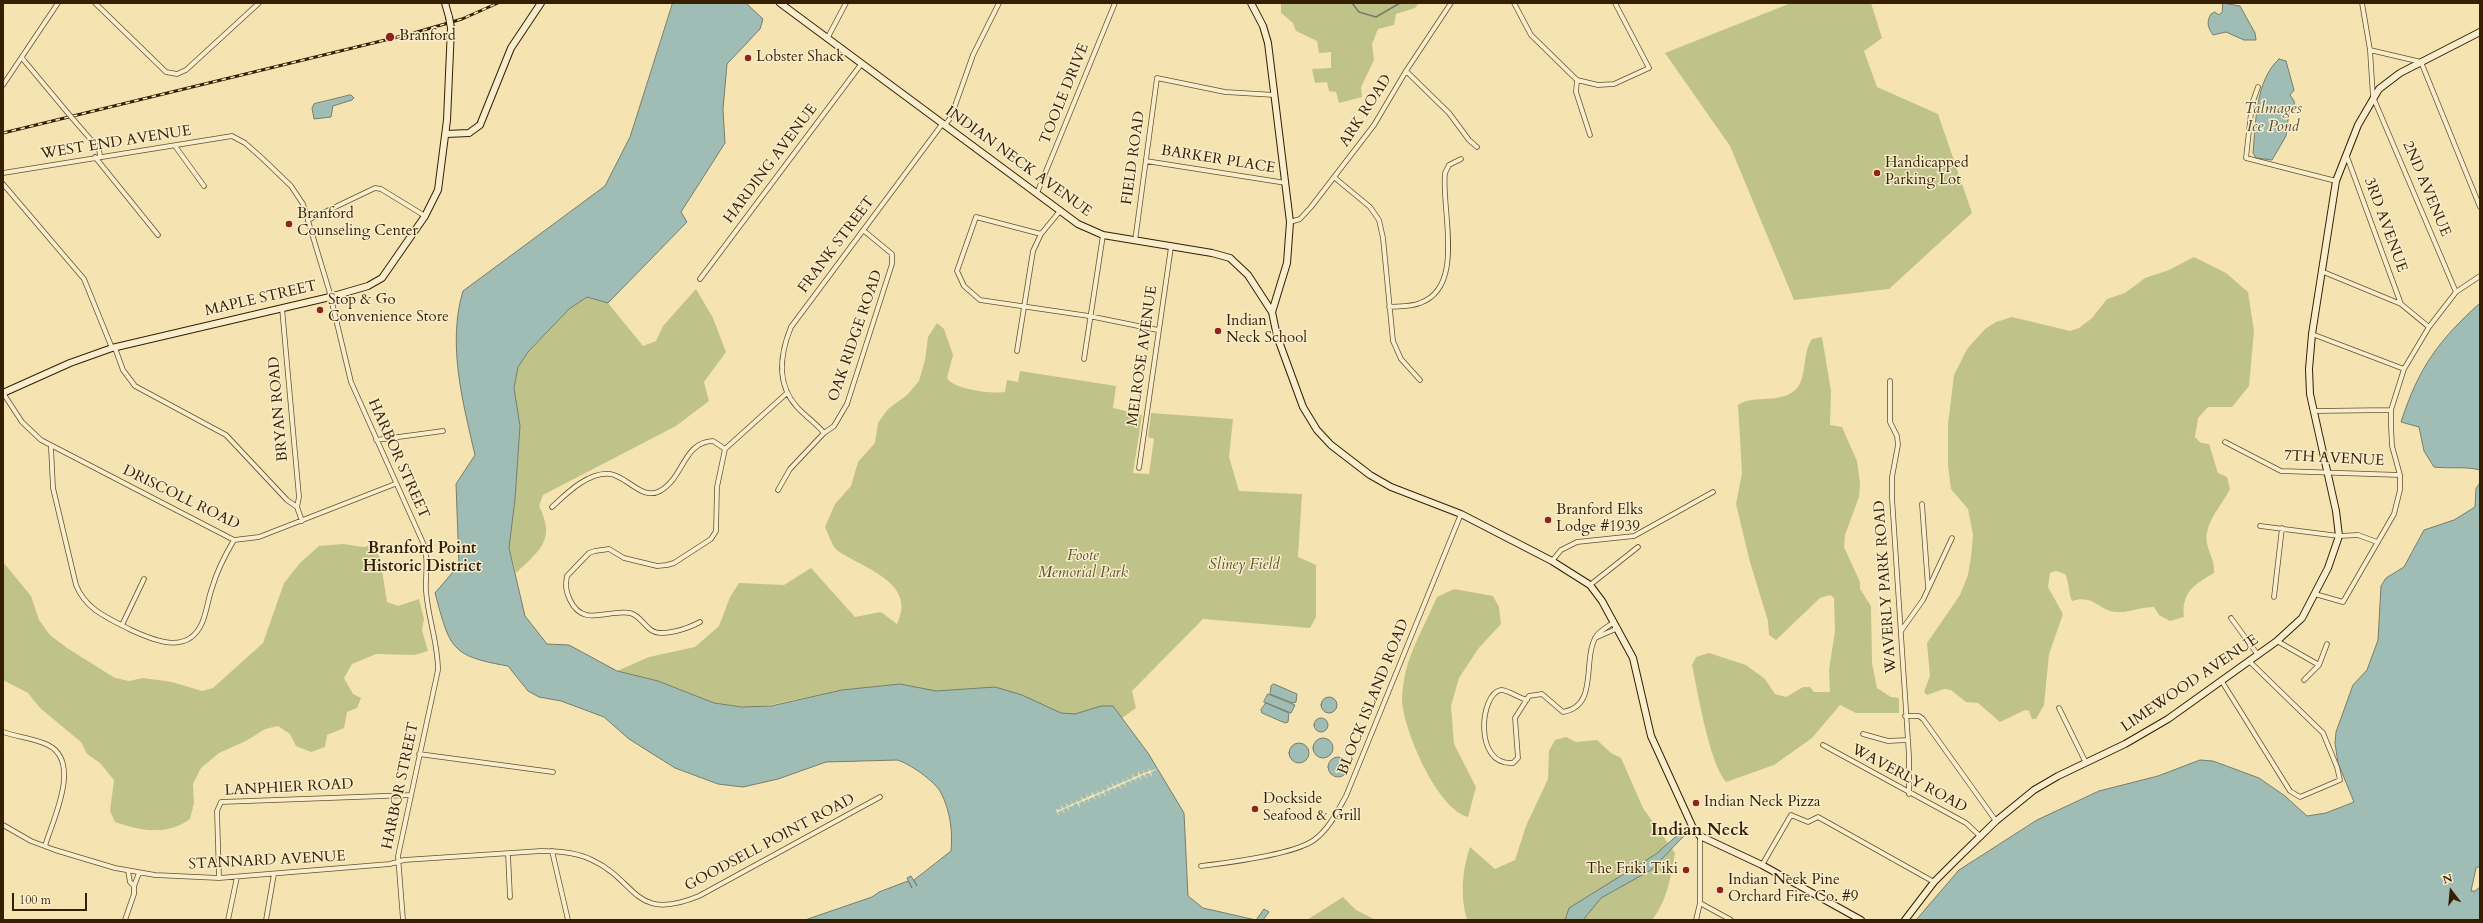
<!DOCTYPE html>
<style>
body{margin:0}
#map{position:relative;width:2483px;height:923px;overflow:hidden;background:#f5e4b1;font-family:Cardo,serif}
canvas{display:block}
.frame{position:absolute;inset:0;border:4px solid #361e00;pointer-events:none}
.north{position:absolute;left:2431px;top:871px;width:40px;height:40px;-webkit-text-stroke:3px #f8edcc;paint-order:stroke;rotate:344deg;font-size:11px;font-weight:700;line-height:16px;text-align:center;color:#361e00}
.north::after{content:'';display:block;margin:auto;width:14px;height:18px;background:#361e00;clip-path:polygon(50% 0,100% 100%,50% 72%,0 100%)}
.scale{position:absolute;left:12px;top:893px;width:75px;height:18px;box-sizing:border-box;border:2px solid #361e00;border-top:0;padding-left:5px;font-size:12px;line-height:14px;white-space:nowrap;color:#361e00;-webkit-text-stroke:3px #f8edcc;paint-order:stroke}
</style>
<div id="map">
<canvas width="2483" height="923"></canvas>
<div class="frame"></div>
<div class="north">N</div>
<div class="scale">100 m</div>
</div>
<script>
const c = document.querySelector('canvas').getContext('2d');
c.lineJoin = 'round';
function paint(path, color) {
  c.fillStyle = color;
  c.fill(path, 'evenodd');
}
function trace(path, color, width, dash) {
  c.strokeStyle = color;
  c.lineWidth = width;
  c.lineCap = dash ? 'butt' : 'round';
  c.setLineDash(dash || []);
  c.stroke(path);
}
function label(font, color, halo, rows, align = 'center') {
  c.font = font + ' Cardo,serif';
  c.lineWidth = 3;
  c.setLineDash([]);
  c.textBaseline = 'middle';
  c.strokeStyle = halo;
  c.fillStyle = color;
  for (const [text, x, y, turn = 0] of rows) {
    c.save();
    c.translate(x, y);
    c.rotate((+turn || 0) * Math.PI / 180);
    c.textAlign = isNaN(turn) ? turn : align;
    if (halo) c.strokeText(text, 0, 0);
    c.fillText(text, 0, 0);
    c.restore();
  }
}
paint(new Path2D(`
 M1281,3H1419L1415,8L1396,14L1394,25L1378,29L1372,44L1374,60L1361,87L1362,97L1339,103L1336,92L1329,91L1327,82L1315,83L1312,69L1331,68V52L1319,53L1317,41L1296,31L1293,23L1281,13Z
 M1791,3H1871L1882,38L1864,51L1877,87L1938,114L1972,213L1889,289L1794,300L1730,146L1665,53Z
 M2194,257L2226,273L2248,292L2254,331L2249,386L2232,407H2208L2198,418L2195,437L2201,443L2209,444L2218,473L2227,477L2230,489C2223,504 2203,524 2207,543C2209,554 2215,561 2214,573C2195,584 2181,592 2184,617L2170,621L2159,615L2154,607C2141,607 2129,613 2116,612C2099,611 2094,594 2072,601C2068,592 2070,584 2065,574L2056,571L2050,573L2048,587L2063,614L2049,654L2044,705L2036,719H2032L2029,711L2025,710L2000,722L1978,703L1966,702L1951,690L1944,689L1927,695L1924,692L1930,676L1927,643L1960,595L1968,575L1971,557L1973,535L1968,509L1951,489L1948,466V424L1954,375L1967,349L1985,329L1996,322L2012,317L2070,331L2079,328L2092,318L2107,299L2125,293L2145,278L2169,270Z
 M696,289L713,318L726,352L704,382L709,401L676,426L543,495L539,506C556,540 540,550 516,573L509,548L515,499L520,426L514,388L518,367L528,352L569,309L587,297L608,303L643,346L656,341L663,326Z
 M937,323L944,329L953,355L947,378C954,390 993,394 1005,392L1007,380L1018,382L1020,371L1116,386L1113,408L1142,415L1133,473L1149,474L1154,439L1148,437L1151,413L1233,419L1229,457L1239,491L1302,494L1298,557L1316,565V617L1310,628L1203,619L1132,691L1136,708L1122,718L1115,709L1072,724L981,688L936,691L898,684L842,690L756,708L714,703L658,681L617,671L649,657L695,647L719,626L730,597L739,583L784,585L811,568L855,617L881,612L897,624C918,583 863,568 838,551C832,547 828,533 825,527L835,504L851,486L858,462L875,443L878,423L888,409L907,395L919,381L925,360L928,337Z
 M1822,337L1831,391L1830,425L1842,427L1857,461L1860,483L1859,497L1845,535L1844,547L1860,582V589L1871,606L1872,663L1877,688L1891,697L1899,698V713H1856L1840,705L1812,738L1774,765L1726,782C1709,762 1698,693 1692,665L1696,657L1709,653L1746,665L1765,679L1775,694L1786,697L1803,687H1810L1814,692H1830L1829,670L1835,631L1834,598L1830,595L1820,598L1776,640L1769,635L1768,621L1750,562L1736,504L1742,473L1738,405C1754,394 1782,405 1797,388C1807,377 1802,353 1812,339Z
 M343,544L364,547L371,545L380,558L387,602L398,606L419,599L424,619L422,630L428,651L414,655L376,654L352,664L344,678L353,694L361,698L357,708L347,712L344,728L327,735L325,747L311,752L296,746L290,734L278,726L265,729L246,741L219,753L201,768L193,784L194,803L190,819C166,836 142,831 115,822L110,811L114,780L100,763L87,754L81,742L40,708L28,693L3,680V562L31,596L39,620L50,635L67,648L115,678L129,681L143,678L172,682L202,691L213,688L263,643L284,583L300,563L319,546Z
 M1454,589L1493,596L1499,607L1501,624L1478,649L1459,678L1451,706L1454,744L1476,787L1468,817C1437,809 1404,731 1402,701C1402,692 1404,679 1406,670C1412,647 1427,620 1437,597Z
 M1566,737L1576,742L1597,740L1611,753L1621,758L1643,808L1675,853C1671,877 1667,901 1652,920H1467C1460,896 1462,870 1470,847L1495,869L1515,860L1526,826L1548,779L1549,751L1555,740Z
 M1343,897L1356,910L1376,920H1307Z`), '#bfc389');
const water = new Path2D(`
 M673,3H746L763,19L760,29L727,64L723,109L725,143L681,212L687,222L608,303L587,297L569,309L528,352L518,367L514,388L520,426L515,499L509,548L525,616L547,644L569,645L617,671L658,681L714,703L742,707L771,706L842,690L900,684L936,691L995,687L1022,695L1061,713L1075,714L1101,706H1113L1148,753L1184,813L1188,896L1203,908L1256,920L1264,909L1269,912L1263,920H805L872,897L879,892L908,881L912,888L907,878L911,876L917,886L914,880L951,851C953,832 950,810 941,793C936,782 909,763 897,760L826,762L778,779L743,787L718,784L675,768L629,739L604,717L561,701L539,697L528,691L508,666C450,656 450,648 435,593L459,565L456,484L475,455C463,403 447,344 463,291L605,186L630,137Z
 M2223,3L2240,6L2255,33L2256,40H2244L2226,32L2213,35C2208,28 2206,22 2211,14L2215,12L2219,15L2222,12Z
 M2279,59L2286,61L2294,90L2290,95L2294,101L2295,107L2289,112L2286,136L2272,160L2256,158L2253,153C2256,122 2255,81 2279,59Z
 M351,95L354,98L352,100L333,106L331,117L314,119L312,108L314,104Z
 M2480,303V470C2465,466 2450,469 2434,467L2424,451L2419,427L2401,422C2419,367 2438,341 2480,303Z
 M2480,483V866L2476,868L2471,891H2475L2480,887V920H1916L1959,870L2037,820L2099,791L2158,776L2200,760L2213,761L2259,778L2285,796L2307,816L2326,813L2354,802L2338,763L2335,743L2336,732L2353,685L2367,670L2378,640L2381,586L2386,578L2404,567L2424,530L2454,520L2475,507L2476,489Z
 M1274,684L1297,694L1296,702L1293,703L1270,694L1271,686Z
 M1268,694L1295,705L1291,713L1264,702Z
 M1321 705a8 8 0 1 1 16 0a8 8 0 1 1-16 0Z
 M1266,703L1289,713L1288,722L1285,723L1262,713L1261,710Z
 M1314 725a7 7 0 1 1 14 0a7 7 0 1 1-14 0Z
 M1313 748a10 10 0 1 1 20 0a10 10 0 1 1-20 0Z
 M1289 753a10 10 0 1 1 20 0a10 10 0 1 1-20 0Z
 M1328 767a10 10 0 1 1 20 0a10 10 0 1 1-20 0Z
 M1688,826L1684,836L1651,870L1601,898L1583,920H1565L1569,908L1656,854Z`);
paint(water, '#9fbdb5');
trace(water, '#757d6d', 1);
paint(new Path2D(`
 M1148,766L1150,771L1160,768L1151,772L1152,777L1149,773L1145,774L1147,779L1144,775L1140,776L1142,781L1139,777L1135,779L1137,783L1134,779L1130,781L1132,785L1129,781L1125,783L1127,788L1124,784L1120,785L1121,790L1119,786L1115,788L1116,792L1114,788L1109,790L1110,795L1108,790L1104,792L1106,797L1103,793L1099,794L1101,799L1098,795L1094,796L1096,801L1093,797L1089,799L1090,803L1088,799L1084,801L1085,805L1083,801L1079,803L1080,808L1077,803L1073,805L1075,810L1073,806L1068,807L1070,812L1067,808L1063,809L1065,814L1062,810L1058,812L1059,817L1055,807L1057,810L1062,809L1060,804L1063,808L1067,807L1065,802L1068,806L1072,804L1071,800L1073,804L1077,802L1075,798L1078,802L1082,800L1080,795L1083,799L1087,798L1086,793L1088,797L1092,795L1091,791L1094,795L1098,793L1096,789L1099,793L1103,791L1101,787L1104,791L1108,789L1106,784L1109,788L1113,787L1111,782L1114,786L1118,784L1116,780L1119,784L1123,782L1122,778L1124,782L1128,780L1127,776L1129,780L1133,778L1132,773L1134,777L1138,776V771L1140,775L1144,773L1142,769L1145,773L1149,771Z`), '#f5e4b1');
trace(new Path2D(`
 M1352,3L1359,12L1376,17L1400,3`), '#757d6d', 1.5);
const street = new Path2D(`
 M95,3L166,72L177,74L186,70L259,3
 M1514,3L1531,35L1577,80L1598,85L1614,84L1649,68L1615,3
 M2362,3L2370,50L2373,97L2456,292
 M828,37L846,3
 M2370,50L2421,62L2480,207
 M22,58L67,112
 M1406,71L1449,113L1469,140L1477,147
 M1577,80L1576,92L1590,135
 M3,85L58,3
 M2258,87L2252,104L2246,158L2336,181
 M73,119L99,149L100,156
 M945,125L951,117L973,55L999,3
 M175,146L204,186
 M2346,154L2401,304
 M95,157L158,235
 M1146,161L1286,183
 M3,173L232,136L245,143L263,159L291,186L303,204L329,290L351,382L424,545C429,561 425,575 426,591C428,618 438,643 438,670L398,856L403,920
 M1335,178L1370,207L1379,220L1383,238L1393,341L1401,359L1420,380
 M3,184L84,279L112,348
 M1037,193L1115,3
 M308,220L375,188L381,189L425,216
 M1290,222L1300,219L1311,207L1374,125L1406,71L1451,3
 M1041,234L976,217L957,271L964,286L980,300L1089,316L1158,330
 M1135,241L1157,78L1225,92L1275,95
 M2321,271L2401,304L2429,327
 M700,279L862,63
 M1389,307C1399,306 1411,307 1420,303C1466,287 1441,210 1445,173L1449,165L1461,159
 M282,308L299,497L297,507
 M2312,334L2404,369
 M115,348L123,370L135,386L226,435L287,500L297,507L302,521
 M1017,351L1033,251L1041,234L1060,211
 M1084,359L1103,235
 M1890,381V422L1897,436L1898,445L1892,477V498L1909,756V794
 M3,393L22,422L41,440L234,540L259,537L395,484
 M2314,411L2391,410
 M824,433L834,426L847,404L892,264V254L863,230
 M376,440L443,431
 M2225,442L2281,471L2400,475
 M51,447L53,488L76,585C86,610 108,618 131,630C155,641 188,655 202,623C207,611 208,599 212,588C217,571 225,555 234,540
 M1139,468L1171,247
 M778,490L790,469L824,433C816,423 805,416 797,407C776,384 780,354 791,327L943,123
 M1922,504L1928,587
 M552,507C567,493 588,472 610,474C627,476 642,501 660,491C684,478 683,442 713,441L725,449
 M2260,526L2339,536L2358,535L2377,542
 M1552,561L1561,550L1577,542L1634,536L1713,492
 M1590,585L1638,547
 M2315,594L2343,602L2394,514L2400,490V475L2392,446L2391,426V410L2404,369L2429,327L2456,292L2480,276
 M2274,597L2282,528
 M2231,618L2258,655
 M700,622C689,628 662,638 651,630C643,624 639,615 630,613C608,609 583,628 570,600C566,591 565,586 567,576L589,553L595,551L609,549L624,558L657,566L667,565L674,563L711,539L716,531L717,487L725,449L787,393
 M122,625L144,579
 M1901,631L1923,600L1952,538
 M1595,638L1618,628
 M2277,641L2319,665
 M2221,680L2290,791L2300,797L2340,780L2337,767L2323,733L2249,661
 M2304,680L2319,665L2327,644
 M1527,700C1519,698 1508,690 1501,690C1480,693 1473,766 1513,763L1518,758L1515,718L1529,696L1542,694L1563,712C1600,706 1581,658 1597,635C1601,630 1609,626 1614,622
 M2059,708L2086,763
 M1905,716H1919L1923,719L1996,821
 M3,732C17,737 34,738 48,745C82,762 53,819 45,846
 M1863,734L1888,741L1907,740
 M1823,745L1966,823L1981,837
 M419,754L553,772
 M3,825L31,841L55,850L115,868L155,875L219,878L390,864L404,860L541,851C558,851 577,852 592,860C638,881 633,923 699,896L880,797
 M552,851L568,920
 M508,854L510,897
 M1762,865L1791,815L1808,822L1818,817L1934,882
 M1201,866C1226,863 1295,854 1314,840C1329,829 1337,812 1346,796L1461,514
 M219,878L217,811L221,802L410,795
 M134,886L139,873
 M1700,903L1731,920
 M125,920L134,894V886L130,882L128,871
 M228,920L237,877
 M266,920L274,874
 M1696,920L1700,903V836`);
const secondary = new Path2D(`
 M445,3L449,17
 M780,3L1078,224L1103,235L1212,253L1230,258L1248,275L1272,312
 M1251,3L1263,26L1268,43L1290,222L1287,263L1272,312L1277,336L1303,407L1317,430L1331,445L1370,475L1391,487L1461,514L1552,561L1590,585L1602,601L1633,658L1651,736L1693,828L1700,836L1762,865L1861,920
 M446,134L469,133L480,125L511,48L541,3
 M3,393L70,363L112,348L330,297L368,286L382,278L425,216L438,190L447,120L451,28
 M1905,920L1934,882L1957,859L1996,821L2034,790L2058,776L2125,744L2168,719L2277,641L2302,618L2328,568L2339,536L2336,511L2310,394L2309,369L2312,334L2336,181L2358,125L2379,89L2400,73L2480,32`);
trace(street, '#66502c', 5.5);
trace(secondary, '#361e00', 8);
trace(street, '#f8edcc', 4);
trace(secondary, '#f8edcc', 6);
const rail = new Path2D(`
 M3,133L410,34L462,19L498,3`);
trace(rail, '#361e00', 3);
trace(rail, '#f8edcc', 1.5, [4.5]);
const streetBridge = new Path2D(`
 M67,112L73,119`);
const secondaryBridge = new Path2D(`
 M449,17L451,28`);
trace(streetBridge, '#66502c', 5.5, []);
trace(secondaryBridge, '#361e00', 8, []);
trace(streetBridge, '#f8edcc', 4);
trace(secondaryBridge, '#f8edcc', 6);
for (const [x, y, r, color] of [
 [390,37,5,"#8f2418"],
 [748,58,4,"#8f2418"],
 [1877,173,4,"#8f2418"],
 [289,224,4,"#8f2418"],
 [320,310,4,"#8f2418"],
 [1218,331,4,"#8f2418"],
 [1548,520,4,"#8f2418"],
 [1696,803,4,"#8f2418"],
 [1255,809,4,"#8f2418"],
 [1686,870,4,"#8f2418"],
 [1720,890,4,"#8f2418"]
]) {
  const dot = new Path2D();
  dot.arc(x, y, r, 0, 2 * Math.PI);
  c.fillStyle = color;
  c.fill(dot);
  trace(dot, '#f8edcc', 1.5);
}
label('15px', '#361e00', '#f8edcc', [
 ["Branford",399,37],
 ["Lobster Shack",756,58],
 ["Handicapped",1885,164],
 ["Parking Lot",1885,181],
 ["Branford",297,215],
 ["Counseling Center",297,232],
 ["Stop & Go",328,301],
 ["Convenience Store",328,318],
 ["Indian",1226,322],
 ["Neck School",1226,339],
 ["Branford Elks",1556,511],
 ["Lodge #1939",1556,528],
 ["Dockside",1263,800],
 ["Seafood & Grill",1263,817],
 ["Indian Neck Pizza",1704,803],
 ["The Friki Tiki",1678,870,"right"],
 ["Indian Neck Pine",1728,881],
 ["Orchard Fire Co. #9",1728,898]
], 'left');
label('15px', '#361e00', '#f8edcc', [
 ["TOOLE DRIVE",1065,94,-68],
 ["ARK ROAD",1366,111,-57],
 ["WEST END AVENUE",116,143,-9],
 ["FIELD ROAD",1134,158,-82],
 ["BARKER PLACE",1218,160,9],
 ["INDIAN NECK AVENUE",1018,162,36],
 ["HARDING AVENUE",771,164,-53],
 ["2ND AVENUE",2426,189,67],
 ["3RD AVENUE",2385,225,70],
 ["FRANK STREET",837,245,-53],
 ["MAPLE STREET",261,299,-13],
 ["OAK RIDGE ROAD",856,336,-71],
 ["MELROSE AVENUE",1143,356,-82],
 ["BRYAN ROAD",279,409,-95],
 ["HARBOR STREET",398,459,66],
 ["7TH AVENUE",2334,459,3],
 ["DRISCOLL ROAD",181,498,26],
 ["WAVERLY PARK ROAD",1886,587,-94],
 ["LIMEWOOD AVENUE",2190,684,-34],
 ["BLOCK ISLAND ROAD",1374,697,-68],
 ["WAVERLY ROAD",1909,779,28],
 ["HARBOR STREET",401,786,-78],
 ["LANPHIER ROAD",289,788,-3],
 ["GOODSELL POINT ROAD",770,843,-28],
 ["STANNARD AVENUE",267,861,-3]
]);
label('italic 15px', '#5f5029', '#f8edcc', [
 ["Foote",1083,557],
 ["Memorial Park",1083,574],
 ["Sliney Field",1244,566]
]);
label('italic 16px', '#564e36', '#f8edcc', [
 ["Talmages",2273,109],
 ["Ice Pond",2273,127]
]);
label('bold 16px', '#361e00', '#f8edcc', [
 ["Branford Point",422,549],
 ["Historic District",422,567]
]);
label('bold 17px', '#361e00', '#f8edcc', [
 ["Indian Neck",1700,831]
]);
</script>
